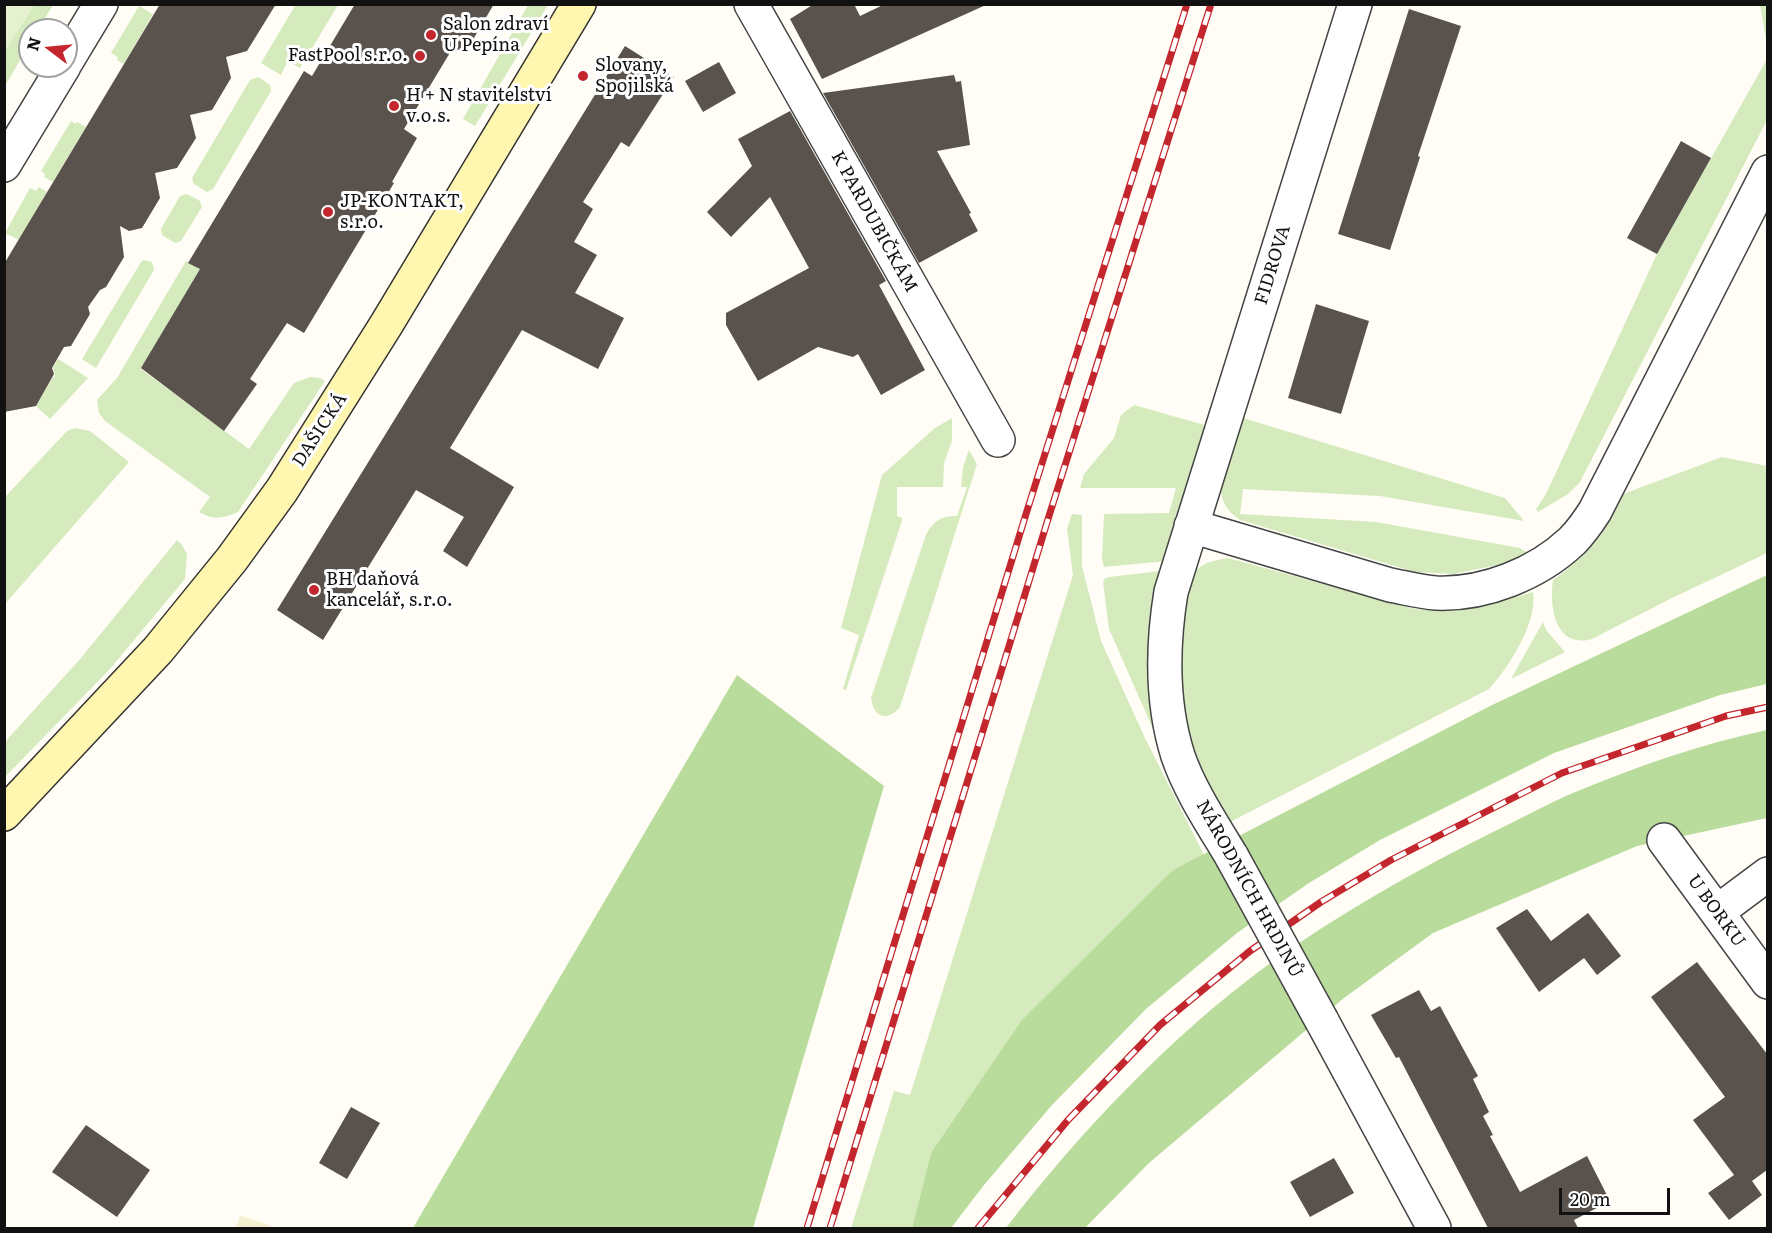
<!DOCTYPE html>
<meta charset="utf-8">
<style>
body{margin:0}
#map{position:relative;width:1772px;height:1233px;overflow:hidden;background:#fffdf5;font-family:Literata,serif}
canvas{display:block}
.frame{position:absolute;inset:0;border:6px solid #111;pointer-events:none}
.north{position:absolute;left:18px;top:18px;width:60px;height:60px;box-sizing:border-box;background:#fff;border:2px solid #a0a0a0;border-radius:50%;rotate:286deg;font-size:16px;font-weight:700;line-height:24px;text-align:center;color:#111}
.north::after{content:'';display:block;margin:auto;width:21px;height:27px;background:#c4262e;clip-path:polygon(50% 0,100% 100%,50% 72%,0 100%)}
.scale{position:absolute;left:1559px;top:1188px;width:111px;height:27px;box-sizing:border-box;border:3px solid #111;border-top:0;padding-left:8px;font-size:18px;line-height:21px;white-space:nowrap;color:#111;-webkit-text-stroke:4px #fff;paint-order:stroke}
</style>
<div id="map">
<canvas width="1772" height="1233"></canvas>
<div class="frame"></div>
<div class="north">N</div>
<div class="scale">20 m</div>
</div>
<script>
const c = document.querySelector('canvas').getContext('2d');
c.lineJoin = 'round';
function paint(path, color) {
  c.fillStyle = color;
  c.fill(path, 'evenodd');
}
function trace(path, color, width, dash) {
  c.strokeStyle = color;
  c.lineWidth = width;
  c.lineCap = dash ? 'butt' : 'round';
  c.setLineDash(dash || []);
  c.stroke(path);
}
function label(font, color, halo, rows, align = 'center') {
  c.font = font + ' Literata,serif';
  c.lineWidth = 6;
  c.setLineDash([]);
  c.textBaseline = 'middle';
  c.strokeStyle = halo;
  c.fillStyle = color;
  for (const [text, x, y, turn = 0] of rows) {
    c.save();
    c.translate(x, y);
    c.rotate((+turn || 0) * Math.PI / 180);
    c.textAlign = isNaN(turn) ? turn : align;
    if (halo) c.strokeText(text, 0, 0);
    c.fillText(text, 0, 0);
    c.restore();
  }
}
paint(new Path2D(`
 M240,1215L277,1228H236Z`), '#f6f3d4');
paint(new Path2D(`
 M296,4L338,5L300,68L288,61L281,75L261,63Z
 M34,5H53L38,30H30V43L5,86V50Z
 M528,5H548L475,126L463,119Z
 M1760,5H1767V45Z
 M139,6L153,14L124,64L117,60L118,57L111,53Z
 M1767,59V120L1580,482L1568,494L1538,512L1536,509L1546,494L1657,254Z
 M258,77L270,85L271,91L213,189L207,192L194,184L192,178L250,80Z
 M71,121L76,124L77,122L86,127L53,182L44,177L45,174L41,171Z
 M39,187L47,192L19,240L5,233L30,188L36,191Z
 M187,194L200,201L202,207L181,241L175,243L162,235L161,229L180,196Z
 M144,260L152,262L154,270L96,368L82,359L141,262Z
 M186,261L200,269L141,369L249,449L294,383L310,377L320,378L325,381L238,512C223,518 214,521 199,512L210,497L105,421L99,413L97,400L117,378Z
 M58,359L88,378L50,419L36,406L52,378L55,377L53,367Z
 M1134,405L1208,426L1166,561L1104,567L1102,559L1104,514L1169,513L1176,488H1080L1084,474L1114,438L1121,415Z
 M1240,417L1505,498L1524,521L1380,496L1243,489L1240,514L1376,522L1520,548L1526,552L1524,556L1511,562L1454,574L1415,572L1240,520C1229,512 1223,506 1221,491Z
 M952,418V441L944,463L943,487H897V516L902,518V521L846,690L843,689L859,635L841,628L882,475L935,428Z
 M75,428L90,431L129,462L5,604V497L67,431Z
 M969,450L977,464L900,707C887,722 874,718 871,698L926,535C933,521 941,516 957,516L967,487H961L963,467Z
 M1722,457L1767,466V553L1670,599L1592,639C1555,649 1549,607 1553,580C1591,552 1604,537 1623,494Z
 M1072,514L1082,515V566L1101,641L1145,738L1204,855L1173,870L931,1153L912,1228H851L894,1091L910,1095L1073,575L1067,529Z
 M177,540L182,545L187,554L185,579L109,670L5,777V742L81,658Z
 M1228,558L1415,609C1456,613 1493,605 1533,592C1538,622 1509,667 1489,689L1228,823C1213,799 1199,771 1190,744C1178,713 1173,597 1195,572C1203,562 1216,560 1228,558Z
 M1161,571L1157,738L1109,629L1103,582L1105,578L1109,577Z
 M1543,622L1546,630L1565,652L1511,679Z`), '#d5ebbd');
paint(new Path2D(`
 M1767,575V684L1720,695L1554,753L1380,840L1309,883L1237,933L1146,1009L1052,1105L984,1185L951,1228H912L931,1153L1022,1020L1173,870L1490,706Z
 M737,675L884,786L753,1228H413Z
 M1767,730V818L1637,846L1433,933L1344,998L1149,1163L1085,1228H1006C1077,1135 1170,1037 1265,967C1338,914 1416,870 1497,830C1522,818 1547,804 1573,793C1635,767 1701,744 1767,730Z`), '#b9dc9c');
paint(new Path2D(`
 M5,4L34,5L5,50L4,5Z`), '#e6f2cf');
paint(new Path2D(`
 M160,4H276L247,51L226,57L231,78L212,110L190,115L196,138L177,168L155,173L160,198L142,228L129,231L120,226L124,257L106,287L100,290L88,307L90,314L71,346L64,347L52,368L54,374L36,406L4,412V264Z
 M355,4H494L468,48L451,51L404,129L417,138L392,182L394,183L304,333L287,323L250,379L257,384L224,431L141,368L200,269L188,263L304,71L312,76Z
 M814,4H854L860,16L885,4H988L822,79L790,19Z
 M1409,9L1461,26L1418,156L1420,157L1390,250L1338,234Z
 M625,46L674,77L629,147L621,142L583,202L593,209L574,242L597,255L575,293L624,318L598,369L522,330L450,448L514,487L467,567L443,551L464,517L416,490L323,640L277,610Z
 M719,62L736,93L703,112L685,81Z
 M954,75L956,82L961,81L970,145L937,151L971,213L969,214L978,231L919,263L823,93Z
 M790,111L886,281L879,285L925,370L881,395L858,354L853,357L818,347L758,381L726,325V313L809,268L770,197L731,237L707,212L752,166L738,139Z
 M1681,141L1711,158L1657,254L1627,238Z
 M1316,304L1369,321L1341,414L1288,398Z
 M1527,909L1551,941L1588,913L1621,956L1597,975L1584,958L1539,992L1496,928Z
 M1697,962L1767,1054V1170L1752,1181L1762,1195L1729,1220L1708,1193L1734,1175L1693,1120L1725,1097L1651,997Z
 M1419,990L1431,1011L1440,1006L1478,1076L1473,1079L1489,1112L1483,1116L1493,1135L1490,1136L1520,1192L1587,1156L1610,1201L1574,1220L1578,1228H1488L1399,1057L1396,1058L1371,1015Z
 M351,1107L380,1123L347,1179L319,1163Z
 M86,1125L150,1170L117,1217L52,1172Z
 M1334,1158L1354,1193L1310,1217L1290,1182Z`), '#5a524d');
const minor = new Path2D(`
 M751,4L998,440
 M66,62L101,4
 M4,165L64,66
 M1191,526L1390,585C1406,588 1421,592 1436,593C1484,595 1537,574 1572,541C1581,532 1588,522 1595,511L1768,172
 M1664,840L1768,982
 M1232,857C1213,825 1190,791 1178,756C1161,702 1162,647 1171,592L1355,4
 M1717,912L1768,874
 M1322,1021L1434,1228`);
const secondary = new Path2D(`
 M4,814L158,650L232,559L282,490L386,325L579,4`);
trace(minor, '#444', 36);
trace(secondary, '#333', 36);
trace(minor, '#fff', 33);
trace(secondary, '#fff6b0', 33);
const rail = new Path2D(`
 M807,1228L1026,514L1187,4
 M830,1228L1049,516L1211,4
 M978,1228L1068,1120L1160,1025L1250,951L1321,902L1391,860L1562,773L1726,716L1768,707`);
trace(rail, '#c4262e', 7);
trace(rail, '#fff', 4.5, [14]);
const minorBridge = new Path2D(`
 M1232,857L1322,1021`);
trace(minorBridge, '#444', 36, []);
trace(minorBridge, '#fff', 33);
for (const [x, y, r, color] of [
 [431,35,6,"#c4262e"],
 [420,56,6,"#c4262e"],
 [583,76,6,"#c4262e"],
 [394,106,6,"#c4262e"],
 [328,212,6,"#c4262e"],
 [314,590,6,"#c4262e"]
]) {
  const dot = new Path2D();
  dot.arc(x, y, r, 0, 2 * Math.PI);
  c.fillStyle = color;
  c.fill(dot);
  trace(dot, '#fff', 2);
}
label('18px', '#111', '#fff', [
 ["Salon zdraví",443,25],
 ["U Pepína",443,46],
 ["FastPool s.r.o.",408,56,"right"],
 ["Slovany,",595,66],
 ["Spojilská",595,87],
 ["H + N stavitelství",406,96],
 ["v.o.s.",406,117],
 ["JP-KONTAKT,",340,202],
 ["s.r.o.",340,223],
 ["BH daňová",326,580],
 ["kancelář, s.r.o.",326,601]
], 'left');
label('18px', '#111', '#fff', [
 ["K PARDUBIČKÁM",874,222,61],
 ["FIDROVA",1273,265,-73],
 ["DAŠICKÁ",320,430,-57],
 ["NÁRODNÍCH HRDINŮ",1249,889,61],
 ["U BORKU",1716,911,54]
]);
</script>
